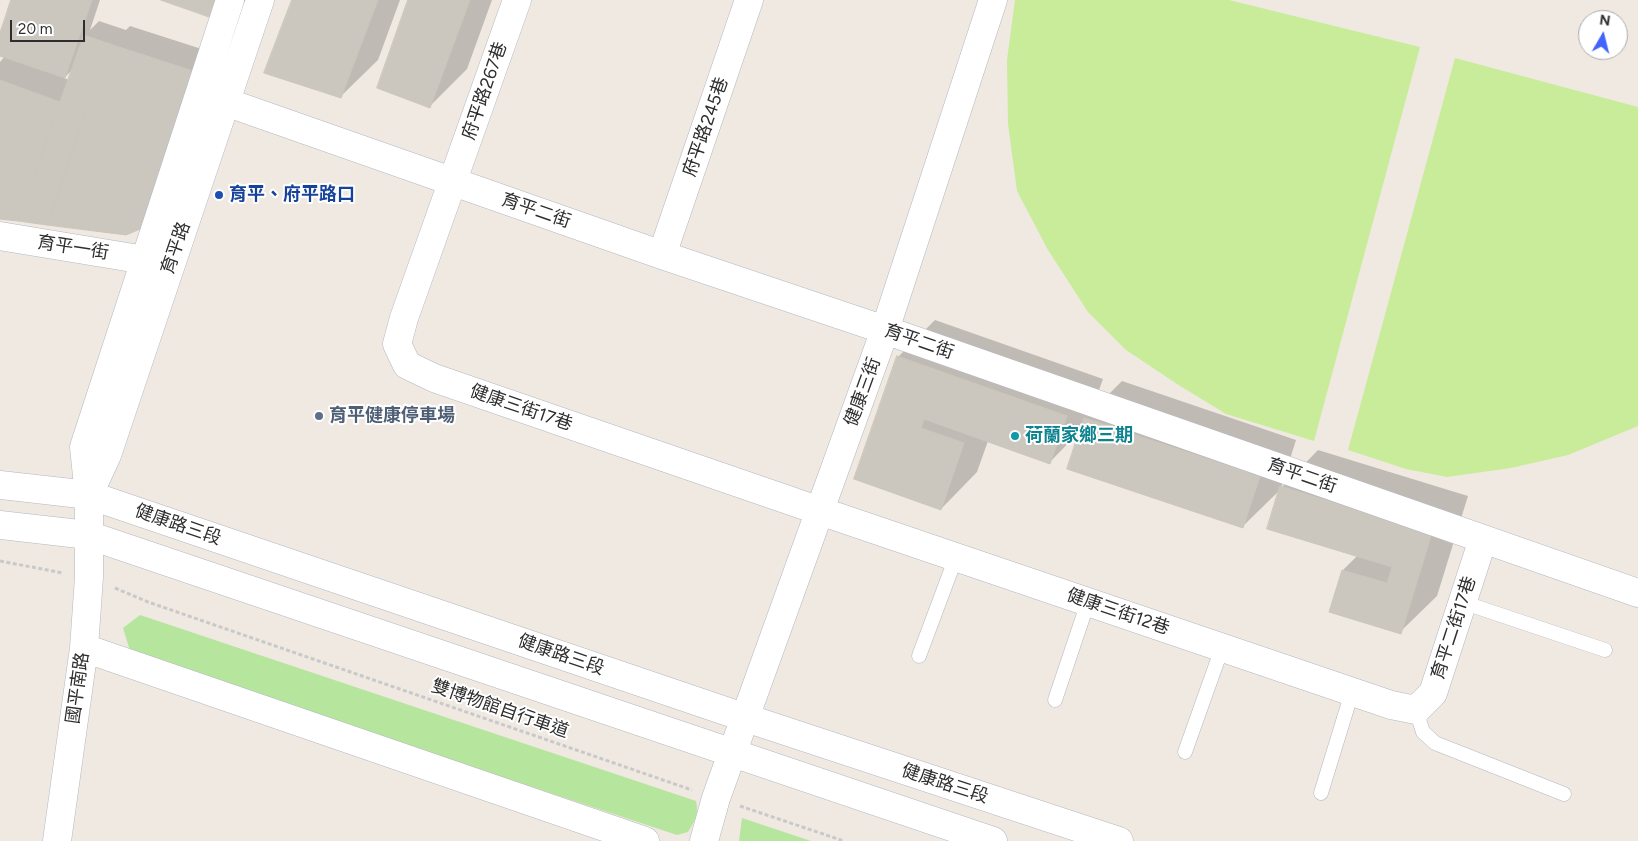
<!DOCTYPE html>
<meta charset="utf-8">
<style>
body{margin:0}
#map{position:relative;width:1638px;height:841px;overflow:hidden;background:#efe9e1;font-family:Figtree,sans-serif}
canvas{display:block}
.north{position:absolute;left:1578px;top:10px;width:50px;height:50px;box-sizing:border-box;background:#fff;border:1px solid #ababab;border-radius:50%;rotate:8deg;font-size:14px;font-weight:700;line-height:20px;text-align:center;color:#2e2e2e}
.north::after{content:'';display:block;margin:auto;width:18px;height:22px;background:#4264fb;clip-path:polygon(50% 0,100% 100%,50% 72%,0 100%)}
.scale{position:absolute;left:10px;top:20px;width:75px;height:22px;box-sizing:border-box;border:2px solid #2e2e2e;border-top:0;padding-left:6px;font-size:15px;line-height:18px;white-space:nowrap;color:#2e2e2e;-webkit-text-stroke:4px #fff;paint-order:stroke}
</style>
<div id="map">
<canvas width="1638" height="841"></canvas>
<div class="north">N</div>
<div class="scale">20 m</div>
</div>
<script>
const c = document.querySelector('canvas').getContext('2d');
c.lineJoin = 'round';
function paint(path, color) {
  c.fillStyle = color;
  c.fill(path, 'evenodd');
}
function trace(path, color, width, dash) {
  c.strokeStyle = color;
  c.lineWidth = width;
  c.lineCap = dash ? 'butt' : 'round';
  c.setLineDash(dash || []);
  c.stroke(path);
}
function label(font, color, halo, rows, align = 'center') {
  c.font = font + ' Figtree,"Noto Sans TC",sans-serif';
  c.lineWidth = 4;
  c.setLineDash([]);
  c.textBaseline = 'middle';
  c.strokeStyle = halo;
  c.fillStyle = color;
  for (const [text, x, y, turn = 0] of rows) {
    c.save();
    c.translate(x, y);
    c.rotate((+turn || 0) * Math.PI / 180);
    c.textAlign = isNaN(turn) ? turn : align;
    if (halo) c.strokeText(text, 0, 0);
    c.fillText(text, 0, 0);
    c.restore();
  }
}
paint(new Path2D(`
 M140,615L696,801C699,814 695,821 688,832L677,835L131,654L123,628Z
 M742,818L811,841H739Z`), '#b6e59e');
paint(new Path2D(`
 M1015,0H1229L1420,47L1314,441L1226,414L1177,384L1126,350L1088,312L1048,250L1017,191L1008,124L1007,60Z
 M1455,58L1638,107V426L1568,455L1511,468L1447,477L1406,469L1348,450Z`), '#c9ec9a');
paint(new Path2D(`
 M12,0H100L90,30L99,21L126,30L130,26L211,52L47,223L0,217V62L5,56L0,54V37ZM73,69L69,80L64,78Z
 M293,0H400L378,60L340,97Z
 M409,0H492L467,69L430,106Z
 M935,320L1103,379L1091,412L1122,381L1296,440L1281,488L1318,450L1468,496L1437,596L1400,632L1331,611L1343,570L1358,555L1281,489L1243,526L1080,431L1050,462L988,441L977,472L941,509L898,357Z`), '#0003');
const building = new Path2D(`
 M11,0H92L77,43L5,19Z
 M161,0H216L210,17Z
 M292,0H378L341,98L264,73Z
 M408,0H470L430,108L377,88Z
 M5,19L77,43L65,78L0,56V33Z
 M84,35L110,44L47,225L18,221Z
 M110,44L193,71L145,227L126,235L47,225Z
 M0,80L60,102L18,221L0,219Z
 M897,356L1067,416L1050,464L924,419L921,428L964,443L941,510L854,479Z
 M1084,418L1260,476L1243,528L1067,469Z
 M1280,486L1432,533L1401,634L1329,612L1342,570L1387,583L1392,567L1267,529Z`);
paint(building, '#cbc7bf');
trace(building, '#cbc5ba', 1);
const service = new Path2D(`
 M1462,602L1605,650
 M919,656L956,557
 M1055,700L1088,602
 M1416,710L1423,732L1435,743L1564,794
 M1185,752L1222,648
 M1321,793L1352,692`);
const minor = new Path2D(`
 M517,0L404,318L397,344L407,365L434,378L820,511L1391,705L1416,710L1433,693L1483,539
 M200,93L662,255L885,330L1638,593
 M0,236L145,260
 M662,255L749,0
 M89,494L107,455L260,0
 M84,648L645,841
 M57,841L84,648L89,577V495L84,447L230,0
 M704,841L716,798L885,330L993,0`);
const tertiary = new Path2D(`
 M0,485L89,495L746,718L1119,841
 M0,525L88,535L993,841`);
trace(service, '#b4b7c1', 15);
trace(minor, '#b4b7c1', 29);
trace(tertiary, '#b4b7c1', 29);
trace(new Path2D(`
 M0,561L63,573
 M115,588L148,602L692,790
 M740,806L844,841`), '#c9c9c9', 3, [4, 2.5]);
trace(service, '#fff', 14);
trace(minor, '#fff', 28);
trace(tertiary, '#fff', 28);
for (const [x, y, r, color] of [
 [219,195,5,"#1a4fb4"],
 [319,416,5,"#5c6f8a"],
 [1015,436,5,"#0f9aa8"]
]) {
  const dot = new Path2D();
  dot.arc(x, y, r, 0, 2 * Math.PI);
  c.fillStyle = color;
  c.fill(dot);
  trace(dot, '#fff', 2);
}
label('18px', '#2e2e2e', '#fff', [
 ["府平路267巷",485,91,-71],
 ["府平路245巷",706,127,-71],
 ["育平二街",536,211,19],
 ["育平一街",73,248,9],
 ["育平路",176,248,-71],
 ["育平二街",919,342,19],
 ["健康三街",863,392,-70],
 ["健康三街17巷",521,408,19],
 ["育平二街",1302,476,19],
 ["健康路三段",178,525,19],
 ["健康三街12巷",1118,612,19],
 ["育平二街17巷",1454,628,-72],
 ["健康路三段",561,655,19],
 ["國平南路",78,688,-82],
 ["雙博物館自行車道",500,709,19],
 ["健康路三段",945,784,18]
]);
label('bold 18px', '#164399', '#fff', [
 ["育平、府平路口",229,195]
], 'left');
label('bold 18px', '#4e5e75', '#fff', [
 ["育平健康停車場",329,416]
], 'left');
label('bold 18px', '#0d838f', '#fff', [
 ["荷蘭家鄉三期",1025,436]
], 'left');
</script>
